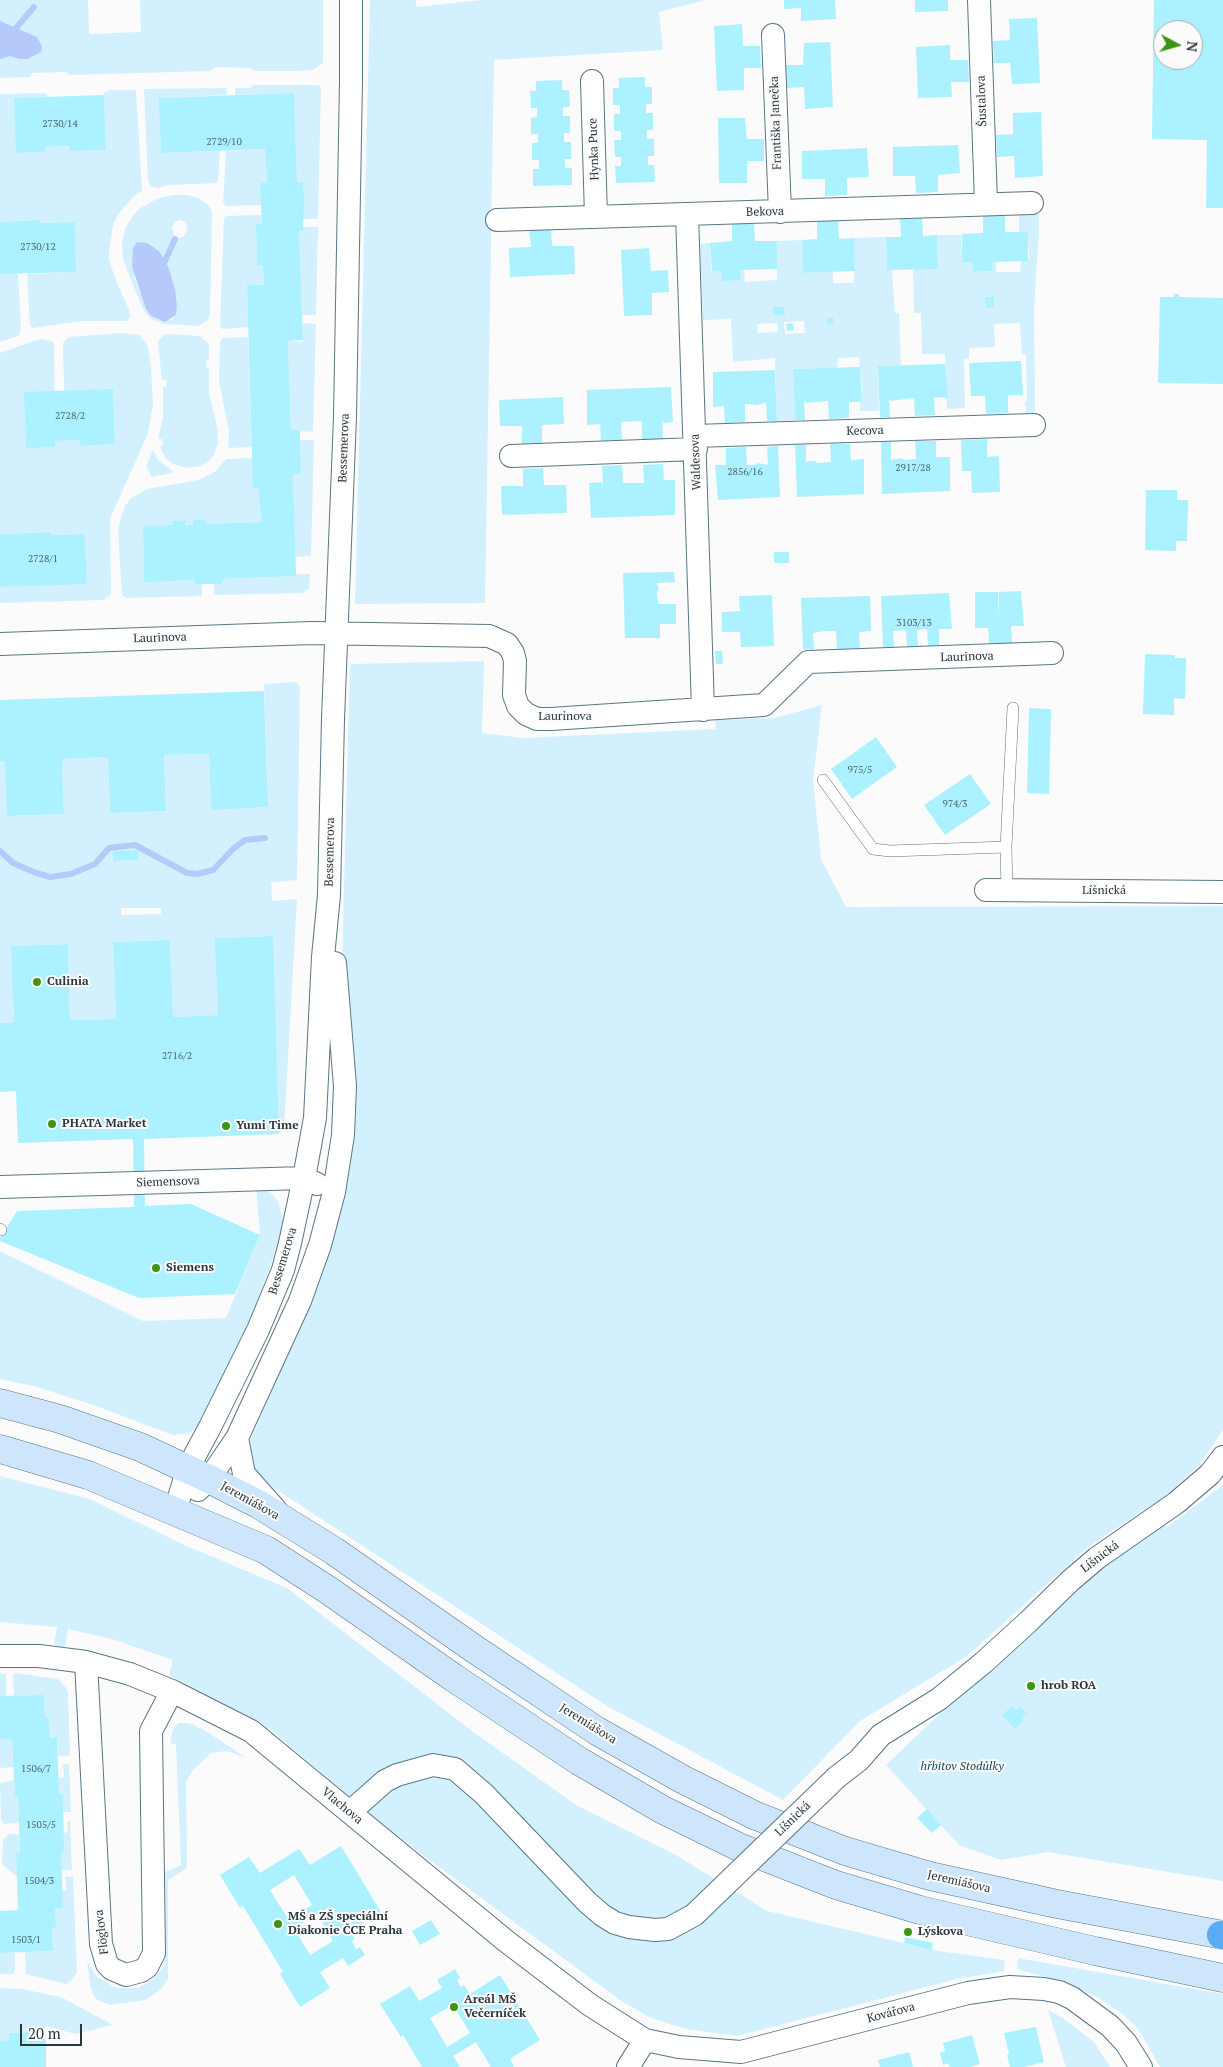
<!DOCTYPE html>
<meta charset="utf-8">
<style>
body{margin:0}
#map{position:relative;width:1223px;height:2067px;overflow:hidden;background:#fbfbfb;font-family:"PT Serif",serif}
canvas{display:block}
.north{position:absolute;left:1153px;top:20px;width:50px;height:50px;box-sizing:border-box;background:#fbfbfb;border:1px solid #a7adaf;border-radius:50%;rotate:96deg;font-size:14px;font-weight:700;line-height:20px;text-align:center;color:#2a373e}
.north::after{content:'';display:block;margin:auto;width:18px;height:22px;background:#3c9610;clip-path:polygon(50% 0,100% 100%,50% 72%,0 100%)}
.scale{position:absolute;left:20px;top:2024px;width:62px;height:22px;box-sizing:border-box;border:2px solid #2a373e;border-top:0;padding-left:6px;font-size:15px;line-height:18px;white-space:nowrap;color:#2a373e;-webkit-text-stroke:4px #fbfbfb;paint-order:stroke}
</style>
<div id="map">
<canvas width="1223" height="2067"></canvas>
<div class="north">N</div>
<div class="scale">20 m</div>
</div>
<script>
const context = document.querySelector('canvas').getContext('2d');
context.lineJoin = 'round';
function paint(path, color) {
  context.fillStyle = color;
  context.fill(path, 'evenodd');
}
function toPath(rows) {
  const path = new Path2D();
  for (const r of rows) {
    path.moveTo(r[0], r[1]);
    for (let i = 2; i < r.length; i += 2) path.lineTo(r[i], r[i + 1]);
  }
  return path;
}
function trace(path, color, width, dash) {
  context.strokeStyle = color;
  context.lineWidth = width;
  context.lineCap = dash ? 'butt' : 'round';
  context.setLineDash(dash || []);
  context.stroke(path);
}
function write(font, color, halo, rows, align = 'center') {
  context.font = font + ' "PT Serif",serif';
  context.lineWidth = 4;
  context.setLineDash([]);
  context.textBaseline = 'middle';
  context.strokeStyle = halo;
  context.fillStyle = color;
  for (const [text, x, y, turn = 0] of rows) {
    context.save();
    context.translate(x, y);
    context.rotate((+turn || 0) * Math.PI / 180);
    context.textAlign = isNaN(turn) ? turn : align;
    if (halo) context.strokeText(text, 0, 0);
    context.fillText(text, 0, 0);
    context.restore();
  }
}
const green = toPath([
 [0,0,88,0,89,34,141,32,140,0,323,0,323,63,312,70,297,71,254,71,250,68,217,67,210,71,69,75,66,72,32,73,29,77,0,78],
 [370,0,416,0,416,7,481,0,705,0,659,12,663,50,494,60,485,603,355,604],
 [253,85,318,85,321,87,318,219,303,219,303,182,297,182,294,93,235,95,235,88,250,88],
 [227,88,226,95,160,98,161,153,220,151,218,180,216,183,169,185,157,188,151,186,148,181,144,89],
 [109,90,136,90,142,191,135,195,119,213,113,224,109,252,109,260,117,283,129,310,130,317,127,321,82,321,33,328,30,326,27,274,76,272,75,222,40,223,40,220,0,222,0,94,44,93,47,95,47,97,14,98,17,153,45,152,45,147,70,146,71,151,106,150,104,93],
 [265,149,267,183,260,184,261,205,226,206,223,202,226,151],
 [175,195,187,195,198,198,207,204,212,211,210,314,208,320,198,326,164,324,151,319,143,309,123,260,122,242,125,229,132,217,139,209,153,201,163,197],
 [180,220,186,223,187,231,183,237,175,239,172,228,175,222],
 [159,251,168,266,177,307,176,315,171,320,145,307,134,276],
 [1039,214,1039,231,1034,309,1035,413,1026,413,1025,402,1027,401,1026,355,1022,354,1020,323,994,324,995,347,969,348,969,358,964,359,965,408,947,409,945,354,922,354,921,313,914,313,913,269,938,269,937,235,961,235,962,262,973,262,973,272,993,271,992,262,996,262,996,272,1020,272,1021,261,1029,259,1028,233,1019,232,1019,215],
 [261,215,262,224,256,224,257,264,263,265,264,285,247,286,248,327,223,329,220,326,224,218,226,216],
 [303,227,318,227,316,315,302,315,299,231,303,231],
 [886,237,887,270,892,270,895,313,899,313,901,365,878,366,879,411,860,411,860,401,862,401,862,388,859,357,838,358,837,368,793,369,795,420,777,421,775,358,733,362,731,319,703,320,700,244,710,243,711,270,721,271,722,280,740,280,740,270,744,270,745,282,777,280,777,241,802,240,804,273,833,272,833,283,854,283,854,238],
 [804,321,805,333,785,334,784,322],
 [777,323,778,332,758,333,757,324],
 [0,274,18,274,21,330,18,336,0,342],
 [303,323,316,324,313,432,291,430,288,341,303,342],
 [121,333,139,335,148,346,151,366,153,404,148,433,110,519,111,594,104,600,0,603,0,587,87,583,85,534,51,535,50,532,0,534,0,353,40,339,52,341,54,344,55,441,80,440,81,446,115,444,113,390,64,391,63,343,69,337],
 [168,334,200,336,209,344,209,360,206,360,206,368,209,368,209,394,218,431,217,441,219,441,214,455,208,462,200,466,186,468,171,463,165,457,160,447,163,445,162,439,158,439,163,417,163,387,166,387,167,380,162,380,158,342,164,335],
 [248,337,252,447,228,448,229,431,219,382,220,341,223,338],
 [300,440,314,440,311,556,295,557,293,475,301,474],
 [153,450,158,460,173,471,172,473,152,477,146,466],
 [252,458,254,489,258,488,262,522,206,524,205,520,193,520,193,525,185,525,185,520,173,521,173,525,143,527,144,581,195,580,195,584,202,584,202,596,127,598,122,595,118,529,124,508,130,499,147,489,199,480,215,472,226,459],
 [296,574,310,574,309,589,302,593,214,595,214,584,222,584,222,579,296,576],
 [484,661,482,733,523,738,715,729,716,720,775,718,822,705,813,779,821,859,846,907,1223,906,1223,1430,1199,1465,1168,1494,1088,1547,967,1656,860,1721,783,1800,607,1706,262,1480,255,1473,249,1444,316,1287,330,1244,342,963,350,664],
 [296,682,300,687,297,880,271,882,272,901,297,899,284,1128,279,1134,272,936,216,938,218,1015,173,1017,170,940,113,942,116,1019,70,1020,68,944,12,946,14,1022,0,1023,0,761,5,761,8,816,64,814,62,759,108,757,110,813,166,811,164,755,209,754,211,809,268,807,264,684],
 [137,850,138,860,113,861,113,851],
 [161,908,161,914,121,915,121,908],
 [256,1187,270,1192,278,1201,283,1221,281,1230,271,1264,250,1320,216,1396,197,1427,190,1433,173,1435,96,1406,37,1387,0,1379,0,1251,143,1321,226,1318,260,1235],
 [0,1476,90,1499,182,1544,287,1588,472,1731,576,1805,676,1855,767,1911,938,1951,1005,1960,1004,1971,957,1979,737,2036,686,2029,651,2018,620,2000,389,1830,272,1731,169,1675,173,1660,112,1639,68,1629,65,1647,54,1645,57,1627,0,1622],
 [1223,1485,1223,1881,1048,1852,1001,1860,959,1845,886,1765,1084,1576,1160,1523,1167,1527],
 [1012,1707,1015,1710,1021,1707,1025,1711,1026,1713,1022,1717,1024,1720,1003,1715],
 [0,1673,6,1675,6,1696,0,1696],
 [15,1673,58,1679,66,1688,68,1694,70,1756,58,1756,57,1737,50,1738,49,1718,45,1718,44,1695,14,1696,13,1676],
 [179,1723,189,1723,206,1731,245,1757,226,1751,211,1753,193,1770,186,1782,187,1868,168,1880,168,1979,160,1990,145,2000,110,2005,96,1999,91,1989,87,1961,97,1977,116,1988,138,1988,154,1979,164,1966,166,1951,165,1872,181,1865,176,1745,170,1743,174,1727],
 [0,1739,12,1739,13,1767,0,1768],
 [63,1764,69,1764,71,1812,63,1812,59,1794,58,1778,64,1777],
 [14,1780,15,1796,18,1796,19,1823,4,1824,1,1819,0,1783],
 [67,1821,70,1821,72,1870,61,1870,61,1852,64,1851,64,1833,68,1832],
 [9,1834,19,1834,20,1853,16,1853,17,1877,2,1864,3,1840],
 [65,1877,73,1877,77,1972,71,1981,66,1984,26,1974,25,1952,53,1951,52,1928,56,1928,55,1909,63,1908,62,1890,67,1890],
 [0,1953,15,1953,15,1970,13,1974,0,1974],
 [1018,1958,1223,1994,1223,2067,1160,2067,1142,2035,1135,2025,1120,2012,1097,1997,1067,1983,1017,1969],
 [0,1988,22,1989,61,1997,113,2025,75,2034,47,2026,45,2029,46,2040,30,2040,29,2033,9,2033,9,2041,0,2041],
 [1048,2010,1063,2018,1094,2042,1110,2067,1066,2067]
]);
const water = toPath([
 [0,21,37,37,42,46,41,52,28,59,19,59,10,56,0,59],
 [137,242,147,243,159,251,168,266,175,289,177,307,176,315,165,322,150,315,145,307,132,266,133,248]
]);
const stream = toPath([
 [16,28,34,7],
 [165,261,175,239],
 [0,851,13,863,36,873,50,877,71,874,95,864,109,848,135,845,187,873,197,874,213,870,234,848,245,840,265,838]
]);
const building = toPath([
 [784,0,835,0,836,19,801,21,801,8,784,9],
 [915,0,948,0,948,11,915,12],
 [1154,0,1223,0,1223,208,1206,208,1207,140,1152,139],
 [1163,30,1193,30,1193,60,1163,60],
 [1037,18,1040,83,1012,84,1010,63,994,63,993,41,1010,40,1009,19],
 [742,24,743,46,760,46,761,68,744,68,744,90,717,91,714,26],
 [830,42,833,107,805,109,804,87,787,88,786,65,803,65,804,43],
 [950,45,950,60,968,60,969,82,951,82,952,97,918,98,916,47],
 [645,77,645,87,652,87,652,104,646,104,646,113,653,113,653,130,647,130,647,139,654,139,654,156,648,156,648,165,654,165,655,182,616,183,615,166,621,166,621,157,615,157,614,140,621,140,621,131,614,131,614,114,620,114,620,105,613,105,613,88,619,88,619,78],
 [562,80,562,90,569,90,570,107,563,107,563,116,570,116,570,133,564,133,564,142,571,142,571,159,565,159,565,168,572,168,572,185,533,186,533,169,539,169,539,160,532,160,532,143,538,143,538,134,531,134,531,118,537,117,537,108,531,108,530,91,536,91,536,81],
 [294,93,297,182,303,182,304,201,303,231,299,231,303,340,288,341,291,430,299,430,300,432,301,474,293,475,296,576,222,579,222,584,195,584,195,580,144,582,143,526,173,525,173,521,185,520,185,525,193,525,193,520,205,520,206,524,262,522,258,488,253,489,247,285,264,285,263,265,257,265,256,224,262,224,260,183,267,183,265,149,161,153,159,98],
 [104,95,106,150,70,151,70,146,45,147,45,152,16,153,14,98],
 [1041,112,1043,176,1015,178,1014,156,997,157,996,135,1013,134,1013,113],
 [718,118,745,118,747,139,764,139,764,161,747,161,747,183,719,183],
 [958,145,960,173,938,175,938,192,916,193,915,176,893,176,893,147],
 [867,148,869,177,847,178,847,195,825,196,825,179,802,179,802,151],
 [1005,215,1005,232,1028,232,1028,261,992,262,993,271,973,272,973,262,962,262,962,234,983,233,983,216],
 [922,218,923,236,937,235,938,269,887,270,886,237,901,237,900,219],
 [40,220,40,223,75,222,76,272,0,274,0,222],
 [817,221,838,221,839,239,854,238,855,271,803,273,802,240,817,239],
 [732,224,754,224,755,241,777,241,777,269,740,270,741,280,722,281,721,271,712,271,710,243,732,241],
 [551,229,552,246,574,246,575,274,510,277,509,248,531,247,529,230],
 [649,248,651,271,668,270,669,292,652,293,652,315,624,316,621,250],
 [1174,294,1179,294,1179,297,1223,298,1223,384,1158,383,1160,297,1174,297],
 [985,297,994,297,994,307,986,308],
 [773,307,784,307,785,315,773,315],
 [833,317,833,324,827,325,827,318],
 [793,323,794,330,787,331,786,324],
 [1021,361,1023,395,1008,395,1008,413,986,414,985,396,971,396,969,363],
 [945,364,948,398,934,397,935,415,915,416,914,398,891,401,889,399,890,417,880,417,878,366],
 [860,367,862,402,850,402,849,400,849,418,829,419,828,401,806,403,806,402,804,402,805,420,795,420,793,369],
 [775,370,777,421,767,421,766,403,756,405,745,404,745,422,725,423,724,406,713,407,713,372],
 [671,387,673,422,663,423,662,416,663,439,642,439,642,421,621,422,622,440,601,441,600,423,600,424,587,425,587,390],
 [113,389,115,444,80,446,80,440,55,441,55,447,26,448,24,392],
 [563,397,564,424,542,425,542,443,522,444,522,426,500,426,499,400],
 [987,439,987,457,999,456,1000,492,972,493,971,471,962,471,961,440],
 [915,441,936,441,936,459,937,457,950,457,950,491,882,494,881,442,891,442,891,460,902,458,904,460,916,459],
 [830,444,850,444,851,462,852,460,864,459,864,494,797,497,795,445,806,445,806,463,808,461,816,461,816,463,831,462],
 [778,446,780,497,718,500,715,465,726,465,726,448,746,447,747,465,756,465,758,463,768,465,767,447],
 [663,464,664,480,675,480,675,515,591,518,589,483,602,482,603,489,602,466,622,465,623,483,644,483,643,465],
 [543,468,544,485,566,485,567,513,502,515,501,486,523,486,523,469],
 [1146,490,1177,490,1177,500,1188,500,1187,541,1176,541,1176,551,1145,550],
 [51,532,51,535,85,534,87,584,0,587,0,534],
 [774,552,789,552,789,563,774,563],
 [674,572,675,582,657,583,659,590,657,592,658,604,676,604,676,624,658,624,660,625,660,638,625,638,623,573],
 [1021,591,1024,626,1011,626,1012,643,989,644,988,628,975,628,975,592,998,592,999,620,999,592],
 [949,593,952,629,939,629,939,645,928,646,927,629,917,630,918,646,907,647,906,630,893,631,894,647,883,647,881,596],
 [772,595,774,646,741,647,740,632,722,632,722,612,740,611,739,596],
 [870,596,871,631,859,632,860,648,837,649,836,631,825,631,813,633,814,649,803,650,801,598],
 [715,651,722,651,723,664,716,664],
 [1145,654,1175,655,1175,658,1186,658,1185,699,1174,698,1174,715,1143,714],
 [264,691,268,807,211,810,209,754,164,755,166,811,110,813,108,757,62,759,64,814,7,816,5,761,0,761,0,700],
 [1029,708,1051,709,1049,794,1027,793],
 [876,737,897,767,852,799,831,769],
 [970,774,991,804,945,835,924,805],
 [138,850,138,860,113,861,113,851],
 [273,936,279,1134,144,1139,145,1206,191,1204,260,1235,235,1294,139,1298,0,1241,0,1238,17,1211,134,1207,133,1139,18,1143,16,1091,0,1092,0,1023,14,1022,11,946,68,944,70,1020,116,1019,113,942,170,940,173,1017,218,1015,215,938],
 [44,1695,45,1718,49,1718,50,1738,57,1737,59,1794,63,1794,64,1851,61,1852,63,1908,55,1909,56,1928,52,1928,53,1951,0,1953,0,1911,18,1910,16,1853,20,1853,18,1796,15,1796,12,1739,0,1739,0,1696],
 [1012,1706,1015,1710,1021,1707,1025,1711,1026,1714,1022,1717,1024,1720,1015,1729,1002,1715],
 [927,1809,941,1825,932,1833,917,1818],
 [341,1846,381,1912,350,1931,355,1939,352,1941,356,1949,360,1947,365,1955,348,1966,343,1958,320,1972,330,1988,300,2007,280,1974,283,1972,243,1906,240,1908,220,1875,249,1857,260,1873,299,1849,310,1865],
 [294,1875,312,1905,288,1919,270,1890],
 [317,1914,333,1941,310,1955,294,1928],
 [431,1920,440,1934,420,1945,412,1931],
 [905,1937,933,1943,932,1950,904,1943],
 [455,1969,460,1978,457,1980,461,1987,464,1985,470,1994,500,1975,540,2040,510,2059,514,2067,491,2067,476,2042,453,2056,460,2067,422,2067,403,2035,401,2037,380,2004,410,1986,419,2001,442,1988,437,1980],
 [453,2005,470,2033,447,2047,430,2018],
 [1036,2027,1044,2062,1024,2067,1010,2067,1007,2055,1009,2054,1004,2033],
 [9,2033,29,2033,30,2041,46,2040,46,2067,0,2067,0,2041,9,2041],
 [972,2035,980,2064,971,2067,950,2067,948,2063,943,2065,940,2053,945,2051,943,2043],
 [909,2052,913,2067,880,2067,878,2060]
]);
const lane = toPath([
 [823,780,873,849,890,851,1006,847],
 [1007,890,1006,847,1013,708],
 [0,1229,1,1230]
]);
const street = toPath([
 [979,0,986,203],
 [773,35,780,212],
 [592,81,596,217],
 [687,214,703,710],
 [497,220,1032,203],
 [695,436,1034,425],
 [511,456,696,449],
 [0,644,312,633,489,636,507,644,513,653,515,661,514,695,518,706,526,714,537,719,551,719,764,705,808,662,1052,653],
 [986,890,1223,892],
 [0,1187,304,1178,317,1184],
 [237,1438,244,1474,276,1510],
 [198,1490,209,1479,237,1438,300,1301,320,1245,334,1192,343,1135,345,1086,335,963],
 [175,1511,188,1468,210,1427,258,1330,283,1270,290,1243,304,1178,315,1118,323,957,329,895,333,719,345,417,351,80,351,0],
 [0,1656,39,1656,86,1662,130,1674,172,1691,251,1731,506,1941,590,2005,645,2040,679,2047,741,2052,968,1993,1010,1987,1044,1989,1059,1992,1072,1998,1110,2026,1126,2043,1141,2067],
 [86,1662,101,1944,107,1964,112,1969,126,1975,141,1971,147,1967,154,1953,151,1731,172,1691],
 [837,1777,859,1760,881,1735,939,1699,983,1663,1028,1622,1070,1581,1097,1558,1176,1503,1210,1474,1223,1457],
 [350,1812,385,1781,397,1775,433,1765,455,1769,484,1794,587,1902,602,1915,615,1923,629,1927,655,1930,668,1929,694,1915],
 [628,2067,645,2040]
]);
const secondary = toPath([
 [0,1403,60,1419,140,1447,209,1479,258,1504,334,1551,473,1648,597,1731,682,1779,754,1815,845,1851,930,1876,1057,1904,1223,1935],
 [0,1449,88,1475,266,1550,328,1590,454,1678,579,1761,663,1810,739,1847,836,1885,920,1910,1095,1951,1223,1978]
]);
const highway = toPath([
 [1221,1935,1223,1935]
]);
const streetBridge = toPath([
 [694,1915,837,1777]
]);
const markers = [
 [37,982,5,"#3c9610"],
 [52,1124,5,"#3c9610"],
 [226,1126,5,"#3c9610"],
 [156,1268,5,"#3c9610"],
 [1031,1686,5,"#3c9610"],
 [278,1924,5,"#3c9610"],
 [908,1932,5,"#3c9610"],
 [454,2007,5,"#3c9610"]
];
const numberNames = [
 ["2730/14",60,124],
 ["2729/10",224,142],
 ["2730/12",38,247],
 ["2728/2",70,416],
 ["2917/28",913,468],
 ["2856/16",745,472],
 ["2728/1",43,559],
 ["3103/13",914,623],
 ["975/5",860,770],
 ["974/3",955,804],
 ["2716/2",177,1056],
 ["1506/7",36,1769],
 ["1505/5",41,1825],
 ["1504/3",39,1881],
 ["1503/1",26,1940]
];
const streetNames = [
 ["Šustalova",982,101,-92],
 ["Františka Janečka",776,123,-92],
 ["Hynka Puce",594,149,-92],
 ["Bekova",765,212,-2],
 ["Kecova",865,431,-2],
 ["Bessemerova",344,448,-88],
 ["Waldesova",696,462,-92],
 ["Laurinova",160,638,-2],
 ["Laurinova",967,657,-2],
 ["Laurinova",565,717],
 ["Bessemerova",330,852,-89],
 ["Líšnická",1104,891],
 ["Siemensova",168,1182,-2],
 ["Bessemerova",283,1261,-73],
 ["Jeremiášova",250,1501,29],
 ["Líšnická",1100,1557,-37],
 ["Jeremiášova",588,1724,32],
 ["Vlachova",342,1806,40],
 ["Líšnická",793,1819,-44],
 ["Jeremiášova",959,1882,13],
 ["Flöglova",102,1932,-97],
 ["Kovářova",891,2013,-15]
];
const poiNames = [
 ["Culinia",47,982],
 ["PHATA Market",62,1124],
 ["Yumi Time",236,1126],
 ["Siemens",166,1268],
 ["hrob ROA",1041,1686],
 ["MŠ a ZŠ speciální",288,1917],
 ["Diakonie ČCE Praha",288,1931],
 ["Lýskova",918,1932],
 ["Areál MŠ",464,2000],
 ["Večerníček",464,2014]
];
const parkNames = [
 ["hřbitov Stodůlky",962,1767]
];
paint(green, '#d3f0fe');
paint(water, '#b5cafa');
trace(stream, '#b5cafa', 6);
paint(building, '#abf1ff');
trace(lane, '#597685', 12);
trace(street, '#597685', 24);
trace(secondary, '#597685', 29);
trace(highway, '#d4d7d8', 29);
trace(lane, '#fff', 11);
trace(street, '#fff', 22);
trace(secondary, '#cee6fb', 28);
trace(highway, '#5babf3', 28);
trace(streetBridge, '#597685', 24, []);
trace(streetBridge, '#fff', 22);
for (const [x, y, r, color] of markers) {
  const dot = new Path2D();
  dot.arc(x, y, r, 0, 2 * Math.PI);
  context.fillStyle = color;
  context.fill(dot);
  trace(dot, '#fbfbfb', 2);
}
write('10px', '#4a666e', null, numberNames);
write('12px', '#2a373e', '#fbfbfb', streetNames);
write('bold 12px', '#2a373e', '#fbfbfb', poiNames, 'left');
write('italic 12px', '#18465a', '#fbfbfb', parkNames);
</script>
